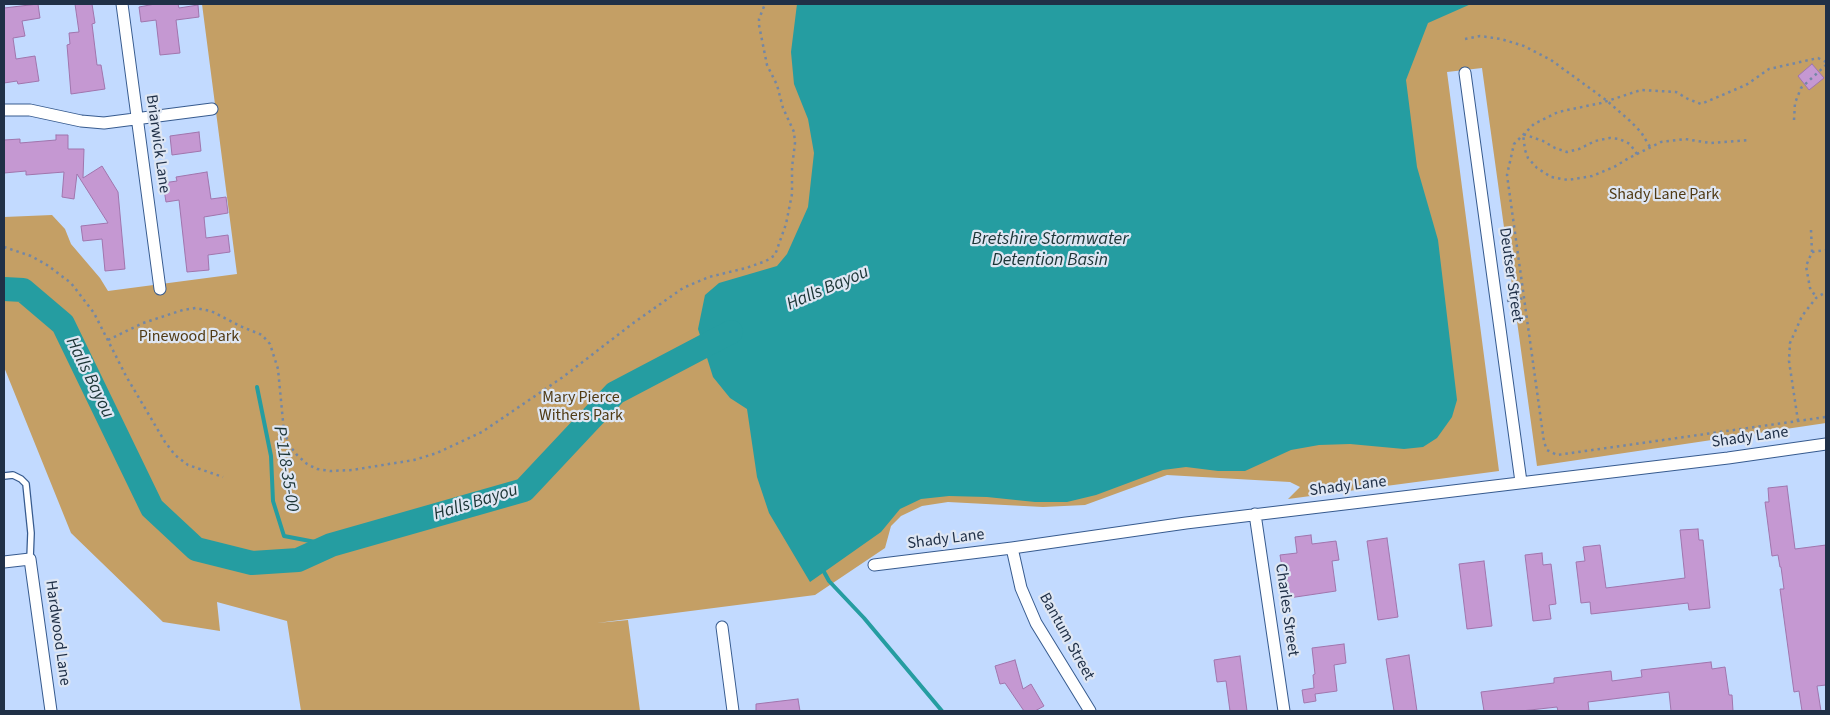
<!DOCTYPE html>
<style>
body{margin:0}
#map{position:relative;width:1830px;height:715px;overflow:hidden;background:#c2daff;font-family:"Source Sans 3",sans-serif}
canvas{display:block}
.frame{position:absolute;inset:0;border:5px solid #203047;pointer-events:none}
</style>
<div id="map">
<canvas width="1830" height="715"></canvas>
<div class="frame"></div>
</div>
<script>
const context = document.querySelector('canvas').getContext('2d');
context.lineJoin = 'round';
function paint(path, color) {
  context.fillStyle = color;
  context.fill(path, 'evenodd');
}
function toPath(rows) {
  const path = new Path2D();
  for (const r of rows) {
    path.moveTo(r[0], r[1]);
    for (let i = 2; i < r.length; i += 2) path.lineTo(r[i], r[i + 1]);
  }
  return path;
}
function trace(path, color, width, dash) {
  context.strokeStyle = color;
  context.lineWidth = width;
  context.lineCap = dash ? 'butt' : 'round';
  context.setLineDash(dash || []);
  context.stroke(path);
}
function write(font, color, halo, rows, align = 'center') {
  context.font = font + ' "Source Sans 3",sans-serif';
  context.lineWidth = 4.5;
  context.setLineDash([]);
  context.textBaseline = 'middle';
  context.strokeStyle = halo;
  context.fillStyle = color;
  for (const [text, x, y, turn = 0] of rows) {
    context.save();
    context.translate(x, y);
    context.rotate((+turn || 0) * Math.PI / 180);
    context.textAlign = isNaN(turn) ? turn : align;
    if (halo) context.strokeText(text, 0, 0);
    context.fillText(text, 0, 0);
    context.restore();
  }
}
const green = toPath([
 [202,4,1826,4,1826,423,1537,466,1482,68,1447,72,1499,471,1288,499,1300,487,1290,482,1167,475,1085,505,1043,507,948,502,922,506,901,516,891,526,885,548,815,595,597,623,628,620,640,711,301,711,287,621,217,602,220,631,163,622,71,533,4,367,4,217,52,215,65,229,71,244,100,278,108,291,237,274]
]);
const water = toPath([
 [797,4,1471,4,1428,23,1406,80,1417,167,1438,240,1457,400,1452,417,1437,438,1423,447,1404,449,1350,444,1319,445,1291,450,1245,471,1218,471,1186,467,1163,470,1096,495,1067,502,1035,502,987,497,949,496,921,499,900,509,881,532,810,582,769,513,757,477,747,409,730,398,713,377,698,329,705,295,719,283,777,266,787,254,808,207,814,153,808,119,794,84,791,52]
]);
const stream = toPath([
 [257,387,271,456,273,501,284,536,331,545],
 [823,570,829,581,864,618,942,711]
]);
const river = toPath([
 [4,289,23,290,63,324,152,508,196,549,252,563,298,560,331,545,524,490,615,393,731,332]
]);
const building = toPath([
 [38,4,40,18,22,21,25,36,13,38,16,59,35,56,39,81,18,84,17,81,4,83,4,8,38,4],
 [75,4,92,4,95,23,92,24,97,65,101,65,105,89,71,94,67,45,70,44,69,33,79,32,75,4],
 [155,4,178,4,179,8,198,5,199,17,176,20,180,53,160,55,156,20,141,22,139,7,155,4],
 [1812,64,1824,78,1809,90,1798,76,1812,64],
 [199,132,201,151,172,155,170,136,199,132],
 [56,135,68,135,68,149,84,149,83,178,102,166,118,192,125,269,105,271,102,239,83,241,81,226,108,223,77,174,74,199,62,197,64,172,26,175,26,171,4,173,4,140,20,139,20,143,56,140,56,135],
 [207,172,211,199,226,197,228,213,204,217,206,238,228,235,230,252,208,255,209,270,187,272,179,200,166,202,163,183,177,181,176,177,207,172],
 [1787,486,1795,549,1826,545,1826,685,1817,686,1821,711,1802,711,1799,691,1794,692,1780,589,1784,589,1781,567,1780,567,1778,555,1772,556,1765,502,1769,502,1768,488,1787,486],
 [1698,529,1699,540,1703,540,1710,608,1689,610,1688,603,1591,614,1590,602,1581,603,1576,562,1585,561,1583,547,1600,545,1606,588,1685,578,1680,530,1698,529],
 [1311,535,1312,544,1336,541,1339,560,1332,561,1336,591,1289,598,1285,567,1282,567,1280,555,1297,553,1295,537,1311,535],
 [1387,538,1398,617,1378,620,1367,541,1387,538],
 [1542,553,1543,565,1551,564,1556,604,1549,605,1551,619,1533,621,1525,555,1542,553],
 [1484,561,1492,626,1467,629,1459,564,1484,561],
 [1344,644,1346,663,1334,665,1337,691,1315,694,1316,701,1304,703,1302,690,1314,688,1313,675,1315,674,1312,648,1344,644],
 [1409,655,1417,711,1394,711,1386,659,1409,655],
 [1240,656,1247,711,1230,711,1226,681,1217,682,1214,660,1240,656],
 [1015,660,1023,689,1031,684,1044,706,1035,711,1024,711,1005,683,1000,684,995,666,1015,660],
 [1711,662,1712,669,1725,667,1729,695,1732,695,1733,711,1671,711,1669,692,1588,702,1589,711,1558,711,1557,707,1521,711,1484,711,1481,692,1554,683,1554,678,1611,671,1612,681,1642,677,1641,670,1711,662],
 [798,699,800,711,756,711,756,704,798,699]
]);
const path = toPath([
 [1465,39,1480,36,1501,39,1524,46,1551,60,1606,100,1629,120,1641,132,1650,147],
 [1826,62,1818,58,1769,69,1746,85,1701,104,1688,99,1676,92,1641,90,1601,103,1558,112,1534,124,1514,144,1507,175,1544,442,1547,450,1557,455,1826,417],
 [1794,120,1795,103,1801,88,1826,65],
 [1637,154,1630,144,1619,139,1610,138,1595,141,1579,149,1567,152,1555,148,1543,141,1523,134,1525,150,1528,158,1537,168,1551,177,1568,180,1592,176,1614,167,1629,158,1661,142,1685,139,1710,143,1750,140],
 [1811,230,1812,252,1806,266,1810,288,1816,297],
 [4,247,31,256,47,265,71,283,94,313,126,376,165,442,175,455,188,465,223,477],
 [1812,252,1826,250],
 [1507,301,1525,298],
 [108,340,143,323,183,310,196,308,211,311,240,326,262,335,270,344,278,369,284,432,290,446,297,455,307,464,317,469,330,471,352,470,414,460,437,453,482,432,563,377,632,324,683,288,709,277,746,268,766,261,775,255,786,224,792,194,792,167,795,143,794,132,783,108,777,85,767,65,759,25,759,19,765,4],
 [1798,421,1789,361,1790,343,1802,316,1816,298,1826,292]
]);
const service = toPath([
 [4,476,13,475,21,479,26,484,31,533,30,559]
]);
const minor = toPath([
 [122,4,160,289],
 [1465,73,1521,482],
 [4,110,30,110,81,121,104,123,212,109],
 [1255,514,1284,711],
 [1012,548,1021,588,1036,623,1090,711],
 [4,562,30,559,51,711],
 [874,565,1012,548,1186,523,1728,458,1826,444],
 [722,627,733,711]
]);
const streetNames = [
 ["Briarwick Lane",157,144,82],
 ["Deutser Street",1510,275,82],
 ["Shady Lane",1750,438,-8],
 ["Shady Lane",1348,487,-7],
 ["Shady Lane",946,540,-7],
 ["Charles Street",1286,610,82],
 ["Hardwood Lane",57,633,82],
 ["Bantum Street",1066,637,61]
];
const parkNames = [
 ["Shady Lane Park",1664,195],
 ["Pinewood Park",189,337],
 ["Mary Pierce",581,398],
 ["Withers Park",581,416]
];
const waterNames = [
 ["Bretshire Stormwater",1050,240],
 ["Detention Basin",1050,261],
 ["Halls Bayou",828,289,-23],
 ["Halls Bayou",89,378,64],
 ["P-118-35-00",285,469,81],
 ["Halls Bayou",476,503,-17]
];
paint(green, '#c49f65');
paint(water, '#259da1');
trace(stream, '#259da1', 4);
trace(river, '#259da1', 24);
paint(building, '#c598d2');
trace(building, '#a075ad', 1);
trace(service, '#375b8f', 8);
trace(minor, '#375b8f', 13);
trace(path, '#7387a5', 2.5, [2.5, 4]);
trace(service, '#fff', 5.5);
trace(minor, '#fff', 11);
write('16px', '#203047', '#dee6f3', streetNames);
write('16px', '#503a14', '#dee6f3', parkNames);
write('italic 18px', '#1b3435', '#dee6f3', waterNames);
</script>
